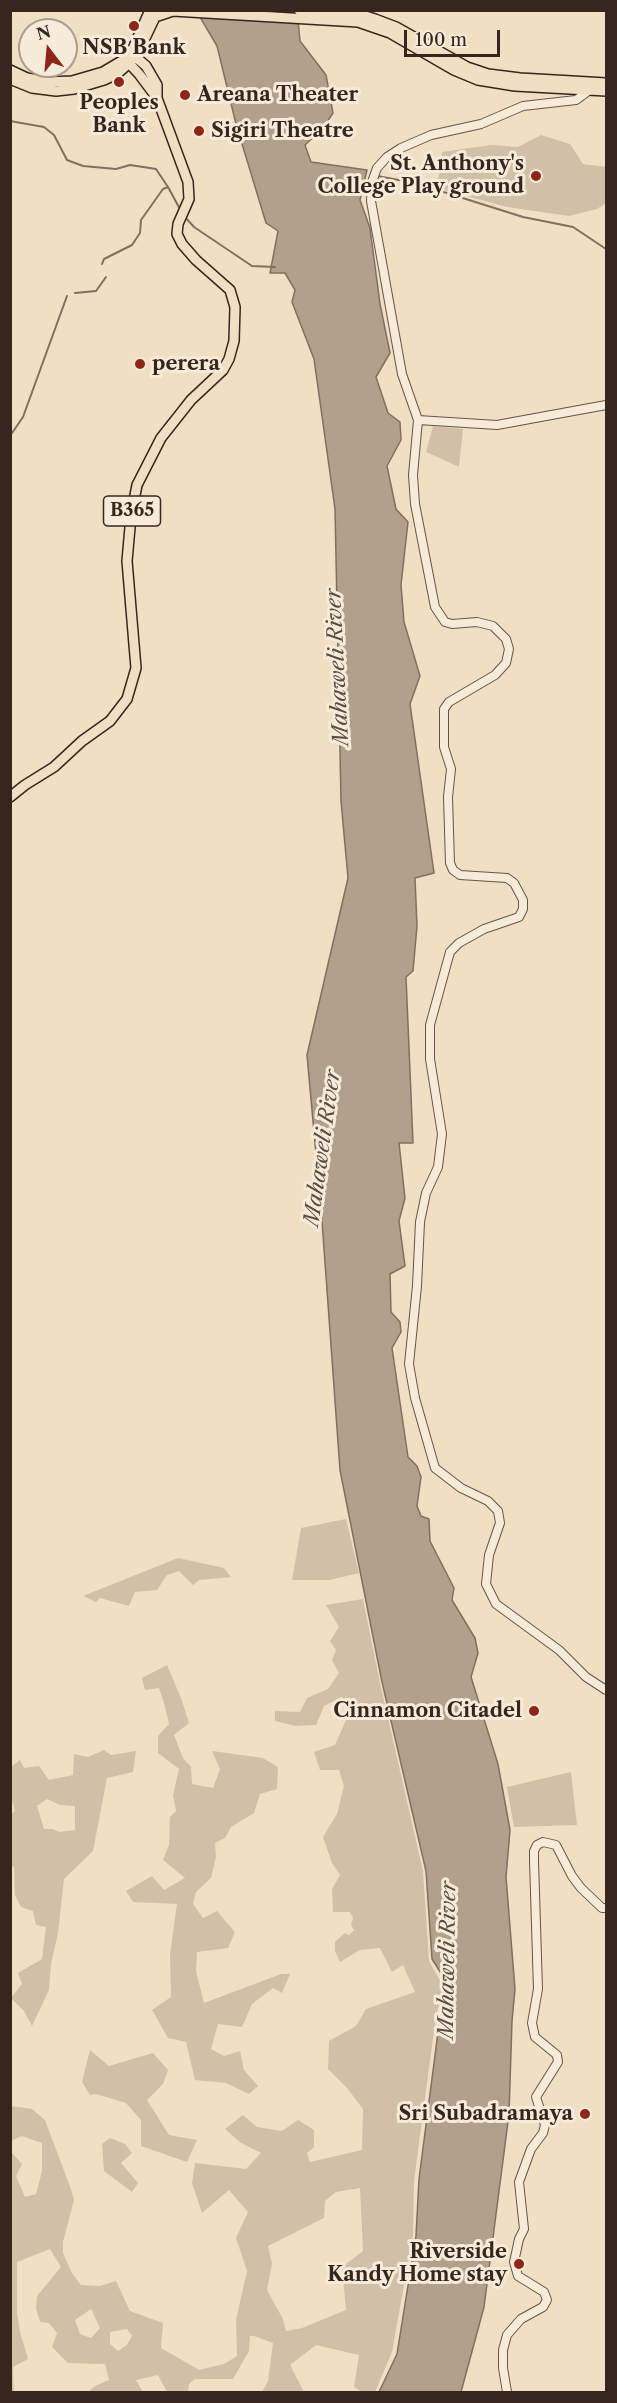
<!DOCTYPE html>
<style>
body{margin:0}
#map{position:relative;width:617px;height:2403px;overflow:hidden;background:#f1dfc3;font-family:"Libre Caslon Text",serif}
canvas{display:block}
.frame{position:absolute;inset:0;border:12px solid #372620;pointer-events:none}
.north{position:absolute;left:18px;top:18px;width:60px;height:60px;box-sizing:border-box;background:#f6ead8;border:2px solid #aa9c8e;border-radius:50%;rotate:344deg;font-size:16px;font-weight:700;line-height:24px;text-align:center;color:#372620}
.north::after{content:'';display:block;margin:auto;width:21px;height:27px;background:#8f2418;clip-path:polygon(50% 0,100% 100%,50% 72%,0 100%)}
.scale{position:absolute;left:404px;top:30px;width:96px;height:27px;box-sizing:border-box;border:3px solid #372620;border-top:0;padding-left:8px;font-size:18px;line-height:21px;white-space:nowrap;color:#372620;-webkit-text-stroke:4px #f6ead8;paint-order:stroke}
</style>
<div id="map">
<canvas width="617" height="2403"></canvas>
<div class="frame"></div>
<div class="north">N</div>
<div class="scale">100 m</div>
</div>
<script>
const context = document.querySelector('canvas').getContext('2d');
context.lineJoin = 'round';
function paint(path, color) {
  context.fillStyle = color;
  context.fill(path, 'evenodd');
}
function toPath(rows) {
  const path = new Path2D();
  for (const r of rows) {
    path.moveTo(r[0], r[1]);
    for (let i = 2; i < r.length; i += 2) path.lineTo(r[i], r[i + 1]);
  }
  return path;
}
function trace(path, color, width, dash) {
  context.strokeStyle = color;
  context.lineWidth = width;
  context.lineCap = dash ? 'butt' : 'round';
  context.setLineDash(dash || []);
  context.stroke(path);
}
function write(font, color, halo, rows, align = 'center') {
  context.font = font + ' "Libre Caslon Text",serif';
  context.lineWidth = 6;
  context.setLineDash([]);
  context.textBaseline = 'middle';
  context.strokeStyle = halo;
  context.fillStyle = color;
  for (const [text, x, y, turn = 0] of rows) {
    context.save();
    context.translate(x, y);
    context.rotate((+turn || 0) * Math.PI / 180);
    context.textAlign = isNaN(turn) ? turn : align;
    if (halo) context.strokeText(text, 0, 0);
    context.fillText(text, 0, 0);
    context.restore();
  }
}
const green = toPath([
 [541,135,570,144,583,164,606,167,606,203,597,209,569,216,507,207,437,188,442,152,491,145,518,147],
 [433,426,463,429,459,467,426,452],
 [346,1519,359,1573,330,1580,292,1580,301,1528],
 [178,1558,224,1568,231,1577,199,1580,193,1585,179,1571,167,1575,157,1590,135,1592,129,1606,100,1598,96,1602,83,1596],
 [363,1599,380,1683,423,1871,429,1961,442,1984,447,1997,438,2008,433,2038,414,2181,413,2235,392,2352,375,2392,362,2392,354,2387,359,2355,316,2345,290,2365,304,2392,262,2392,268,2381,273,2343,254,2336,250,2336,249,2351,233,2379,195,2379,189,2384,188,2392,167,2392,158,2375,136,2380,143,2392,88,2392,95,2386,109,2380,105,2364,68,2363,52,2347,57,2333,49,2323,40,2322,36,2308,37,2296,61,2267,50,2249,17,2262,17,2313,20,2332,28,2359,13,2367,14,2392,40,2392,12,2392,11,2152,22,2164,16,2176,25,2197,36,2194,42,2171,42,2143,22,2136,11,2141,11,2106,32,2109,45,2120,72,2192,74,2200,63,2242,63,2253,72,2273,81,2285,100,2286,116,2281,130,2311,163,2323,161,2348,199,2370,224,2364,237,2356,236,2320,247,2271,236,2238,248,2212,229,2190,202,2213,192,2183,195,2163,246,2169,261,2153,241,2143,225,2129,243,2115,257,2127,282,2131,298,2120,314,2130,314,2147,307,2153,310,2162,362,2150,363,2109,347,2088,328,2069,329,2041,356,2026,366,2009,415,1992,403,1965,392,1972,380,1948,360,1950,340,1962,335,1951,335,1942,345,1933,349,1935,354,1930,351,1925,353,1918,350,1912,333,1912,332,1889,340,1875,332,1863,323,1837,337,1814,344,1786,339,1770,320,1770,314,1752,335,1745,350,1711,342,1697,324,1706,316,1725,296,1726,275,1721,275,1711,300,1712,307,1698,328,1689,339,1673,332,1660,336,1650,330,1641,339,1627,326,1605],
 [360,2188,363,2251,342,2267,346,2310,302,2328,286,2331,283,2319,267,2290,272,2264,268,2246,324,2218,325,2201,336,2192],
 [91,2309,100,2328,91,2338,80,2334,75,2320],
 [127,2329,132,2336,127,2345,118,2351,110,2344,110,2332],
 [167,1665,181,1698,189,1723,174,1735,183,1758,191,1767,192,1784,213,1788,220,1769,212,1751,263,1758,278,1767,277,1789,260,1794,254,1813,231,1827,225,1838,215,1843,216,1857,211,1878,196,1892,193,1904,203,1918,217,1911,235,1932,228,1948,197,1952,196,1971,204,2003,281,1974,290,1974,282,1993,273,1988,252,2004,242,2027,218,2024,211,2049,224,2056,240,2051,244,2070,258,2086,249,2094,226,2083,195,2080,186,2042,168,2038,152,2010,171,1997,170,1954,177,1904,133,1902,126,1891,152,1876,164,1890,185,1878,163,1860,169,1845,170,1817,176,1811,173,1795,179,1769,158,1753,158,1736,169,1724,164,1703,159,1688,145,1690,142,1678],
 [104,1750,111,1755,136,1751,133,1772,107,1778,93,1851,64,1879,58,1933,51,1964,49,1990,32,2026,24,2011,11,1998,22,1984,18,1973,42,1959,46,1927,36,1925,33,1911,21,1907,15,1895,14,1867,10,1865,11,1814,15,1811,11,1796,11,1767,20,1760,24,1768,39,1766,49,1780,73,1775,74,1754,88,1757],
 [47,1799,60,1805,75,1806,75,1830,59,1832,53,1829,44,1829,37,1806],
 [571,1772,577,1825,514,1827,507,1787],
 [90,2050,109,2066,153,2053,168,2070,163,2084,147,2100,169,2135,197,2140,187,2162,141,2146,141,2120,126,2103,96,2094,90,2095,82,2082],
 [110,2138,125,2144,132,2153,121,2163,138,2183,132,2192,104,2171,102,2144]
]);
const water = toPath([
 [199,11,297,11,300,41,326,75,333,113,323,128,305,145,311,162,367,170,360,200,370,228,380,304,390,353,376,377,388,413,400,422,401,440,387,466,396,509,408,522,401,585,404,622,420,676,410,704,434,873,415,878,417,926,413,971,406,977,413,1143,399,1143,405,1198,399,1221,405,1266,390,1274,391,1312,400,1322,401,1332,392,1348,408,1457,417,1466,421,1477,417,1506,421,1516,429,1519,430,1541,454,1588,452,1600,475,1638,478,1653,471,1677,498,1764,510,1830,506,1877,515,1989,512,2021,509,2114,484,2307,461,2392,379,2392,397,2354,416,2236,419,2179,441,2009,450,1998,446,1981,432,1959,426,1871,382,1682,340,1470,322,1221,307,1055,348,878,341,801,335,509,314,359,292,302,295,290,285,273,270,273,278,231,266,223,236,124,217,46,200,17,199,11]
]);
const stream = toPath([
 [10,121,44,127,54,135,67,160,83,166,116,169,130,165,156,169,168,187],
 [377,176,415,183,523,217,573,227,606,249],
 [184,216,194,227,252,266,275,267],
 [102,264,104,259,132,245,140,233,141,220,163,189,168,187,181,211],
 [75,293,96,291,106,277],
 [10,436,23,417,67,296]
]);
const tertiary = toPath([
 [591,89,576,100,523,106,481,124,431,135,401,148,387,157,377,168,372,182,371,201,402,374,418,420,413,475,415,504,435,607,445,622,452,624,477,622,493,626,506,639,509,649,506,663,495,675,449,702,444,709,444,747,451,769,448,797,450,863,453,870,460,875,507,878,514,883,523,900,523,909,519,917,484,929,459,943,450,952,430,1025,430,1059,442,1134,438,1167,426,1193,420,1222,417,1286,409,1364,415,1398,435,1468,461,1488,488,1501,498,1511,500,1523,489,1555,486,1584,496,1604,559,1650,586,1677,606,1690],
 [418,420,497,425,606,405],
 [507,2392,503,2368,503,2350,507,2335,521,2319,543,2307,547,2300,544,2292,518,2276,514,2262,519,2239,524,2229,519,2182,531,2149,543,2133,545,2125,536,2097,558,2062,557,2055,535,2037,532,2023,538,1989,534,1861,534,1851,537,1845,543,1842,556,1845,572,1876,581,1888,602,1908,606,1908]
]);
const primary = toPath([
 [125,59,139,74,157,98],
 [10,797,25,785,54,767,82,741,110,721,127,699,136,668,127,561,131,516,137,485,161,438,191,400,223,370,229,359,234,341,235,307,230,290,196,260,182,244,177,234,178,224,189,199,188,182,157,98,157,85,146,66,131,53]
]);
const trunk = toPath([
 [299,10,359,14,375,19,396,27,467,67,488,74,520,78,606,83],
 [155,17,173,11,358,22,390,33,454,70,478,80,515,86,606,91],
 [10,70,27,78,47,82,72,81,103,72,125,59,131,53,150,10],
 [10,79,32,88,56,91,74,89,104,80,117,74,136,57,157,13]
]);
const markers = [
 [134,26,6,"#8f2418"],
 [119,82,6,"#8f2418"],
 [185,95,6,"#8f2418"],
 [199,131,6,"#8f2418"],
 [536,176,6,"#8f2418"],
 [140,364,6,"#8f2418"],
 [534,1711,6,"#8f2418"],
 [585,2114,6,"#8f2418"],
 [519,2264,6,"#8f2418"]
];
const shields = [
 [132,511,57]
];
const shieldNames = [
 ["B365",132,511]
];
const poiNames = [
 ["NSB Bank",134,48,"center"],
 ["Areana Theater",197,95,"left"],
 ["Peoples",119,103,"center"],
 ["Bank",119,126,"center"],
 ["Sigiri Theatre",211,131,"left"],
 ["St. Anthony's",524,164],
 ["College Play ground",524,187],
 ["perera",152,364,"left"],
 ["Cinnamon Citadel",522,1711],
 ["Sri Subadramaya",573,2114],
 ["Riverside",507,2252],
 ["Kandy Home stay",507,2275]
];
const waterNames = [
 ["Mahaweli River",338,667,-93],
 ["Mahaweli River",323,1148,-82],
 ["Mahaweli River",448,1960,-89]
];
paint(green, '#d1c0a7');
paint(water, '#b2a08c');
trace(water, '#816f61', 1.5);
trace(stream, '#816f61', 2);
trace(tertiary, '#665449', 10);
trace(primary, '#372620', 12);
trace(trunk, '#372620', 12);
trace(tertiary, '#f6ead8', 8);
trace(primary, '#f1dfc3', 9);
trace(trunk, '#f1dfc3', 9);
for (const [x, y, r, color] of markers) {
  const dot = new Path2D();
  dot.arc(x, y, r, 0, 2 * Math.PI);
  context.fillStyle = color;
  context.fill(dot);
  trace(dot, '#f6ead8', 2);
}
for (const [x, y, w] of shields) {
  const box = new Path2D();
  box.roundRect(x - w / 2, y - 15, w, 30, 4.5);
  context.fillStyle = '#f6ead8';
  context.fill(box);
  trace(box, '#372620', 1.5);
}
write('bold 18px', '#372620', null, shieldNames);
write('bold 20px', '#372620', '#f6ead8', poiNames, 'right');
write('italic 21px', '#5c4b40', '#f6ead8', waterNames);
</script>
